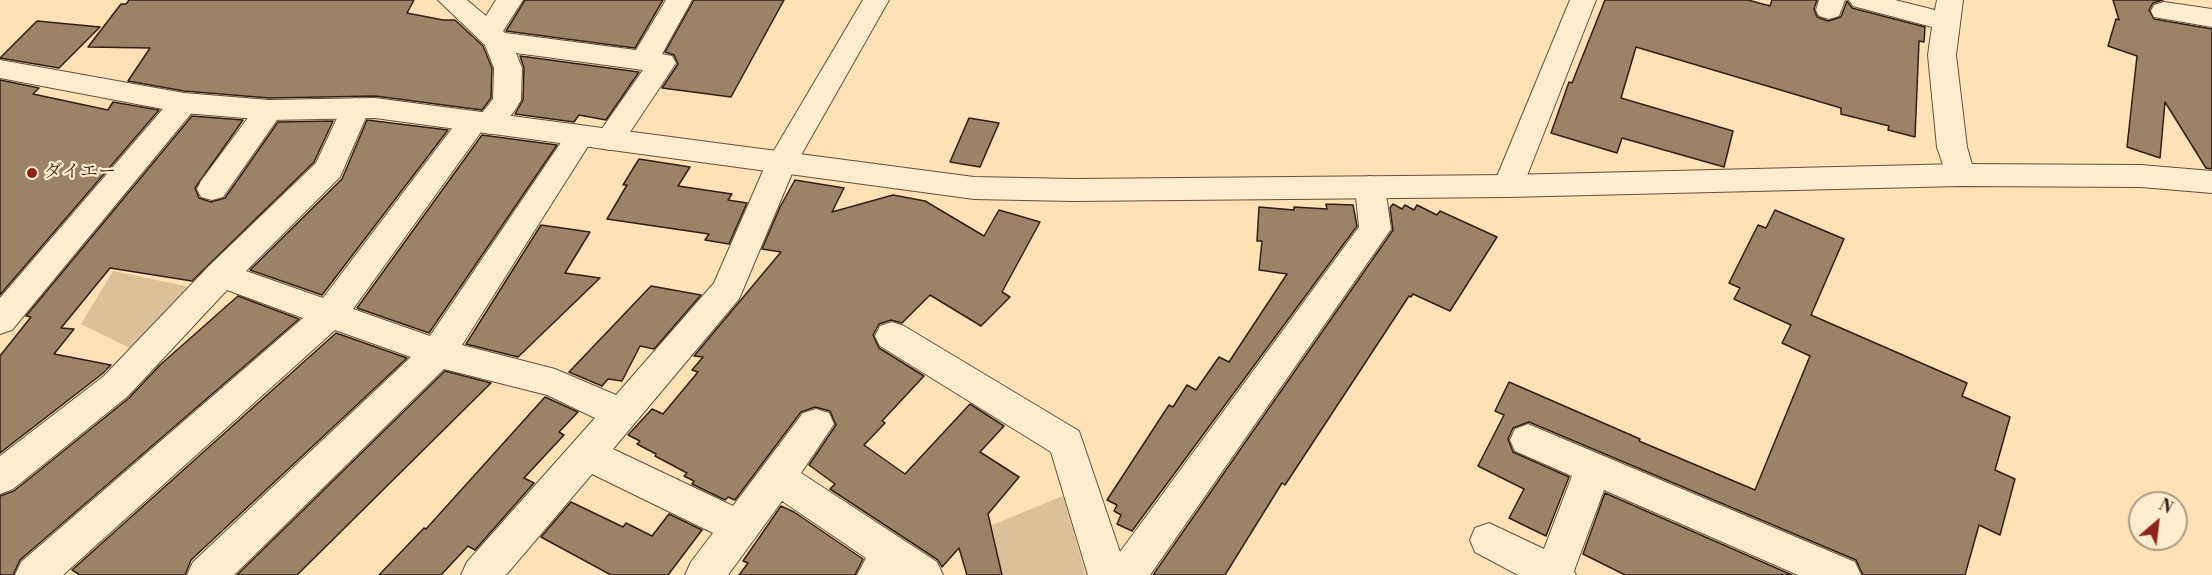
<!DOCTYPE html>
<meta charset="utf-8">
<style>
body{margin:0}
#map{position:relative;width:2212px;height:575px;overflow:hidden;background:#fee1b4;font-family:"Libre Bodoni",serif}
canvas{display:block}
.north{position:absolute;left:2128px;top:491px;width:60px;height:60px;box-sizing:border-box;background:#feecce;border:2px solid #ac9a84;border-radius:50%;rotate:28deg;font-size:16px;font-weight:700;line-height:24px;text-align:center;color:#321e16}
.north::after{content:'';display:block;margin:auto;width:21px;height:27px;background:#8f2418;clip-path:polygon(50% 0,100% 100%,50% 72%,0 100%)}
</style>
<div id="map">
<canvas width="2212" height="575"></canvas>
<div class="north">N</div>
</div>
<script>
const context = document.querySelector('canvas').getContext('2d');
context.lineJoin = 'round';
function paint(path, color) {
  context.fillStyle = color;
  context.fill(path, 'evenodd');
}
function toPath(rows) {
  const path = new Path2D();
  for (const r of rows) {
    path.moveTo(r[0], r[1]);
    for (let i = 2; i < r.length; i += 2) path.lineTo(r[i], r[i + 1]);
  }
  return path;
}
function trace(path, color, width, dash) {
  context.strokeStyle = color;
  context.lineWidth = width;
  context.lineCap = dash ? 'butt' : 'round';
  context.setLineDash(dash || []);
  context.stroke(path);
}
function write(font, color, halo, rows, align = 'center') {
  context.font = font + ' "Libre Bodoni","Noto Serif JP",serif';
  context.lineWidth = 4.5;
  context.setLineDash([]);
  context.textBaseline = 'middle';
  context.strokeStyle = halo;
  context.fillStyle = color;
  for (const [text, x, y, turn = 0] of rows) {
    context.save();
    context.translate(x, y);
    context.rotate((+turn || 0) * Math.PI / 180);
    context.textAlign = isNaN(turn) ? turn : align;
    if (halo) context.strokeText(text, 0, 0);
    context.fillText(text, 0, 0);
    context.restore();
  }
}
const green = toPath([
 [113,271,190,287,132,349,81,324],
 [1063,496,1086,575,1002,575,992,525]
]);
const building = toPath([
 [129,0,414,0,407,13,443,20,455,20,483,46,492,68,491,98,482,110,375,96,269,98,184,91,128,81,150,48,88,47,121,4,126,4,129,0],
 [525,0,663,0,635,48,506,31,525,0],
 [694,0,784,0,731,97,662,88,678,64,674,55,665,52,694,0],
 [1605,0,1748,0,1770,6,1772,0,1817,0,1814,9,1817,17,1828,21,1841,17,1847,1,1852,8,1925,27,1924,42,1919,41,1915,137,1888,130,1889,126,1841,114,1841,108,1636,47,1621,98,1733,131,1724,167,1622,138,1617,153,1551,133,1569,82,1572,83,1605,0],
 [2113,0,2163,0,2153,3,2149,10,2154,19,2212,29,2212,169,2206,168,2165,102,2160,158,2127,147,2137,56,2108,46,2116,19,2119,20,2113,0],
 [37,21,100,27,59,68,0,58,37,21],
 [520,56,639,72,606,120,579,115,574,122,515,114,523,100,524,68,520,56],
 [0,80,39,88,33,94,108,110,113,102,159,110,0,295,0,80],
 [192,116,243,120,195,188,199,198,211,202,225,198,278,122,333,121,314,162,192,281,110,268,61,328,74,329,54,354,111,365,102,374,0,453,0,356,31,317,26,316,192,116],
 [969,118,999,123,980,167,950,162,969,118],
 [367,120,448,130,322,295,250,270,342,179,367,120],
 [482,135,557,145,429,333,357,308,482,135],
 [639,159,690,167,678,186,732,194,728,200,747,203,729,244,705,240,709,234,607,219,627,185,623,185,639,159],
 [795,180,844,188,832,212,893,195,925,201,984,236,999,210,1040,222,1002,292,1010,297,981,326,930,295,902,323,891,320,879,324,873,335,879,348,924,376,882,421,885,423,864,445,905,474,970,404,1004,426,980,452,1019,477,988,514,1002,575,967,575,959,548,942,567,938,560,830,489,835,484,809,465,836,425,830,411,815,407,801,412,735,500,728,497,725,500,692,484,694,481,684,476,687,473,655,456,656,454,637,444,640,441,628,435,652,409,663,414,698,372,692,370,703,357,694,356,781,252,762,249,780,207,795,180],
 [1326,204,1353,205,1357,226,1132,531,1117,524,1121,515,1114,511,1117,505,1107,500,1169,405,1173,407,1187,385,1196,390,1219,357,1229,362,1287,274,1259,270,1262,241,1257,241,1259,207,1294,210,1294,207,1327,209,1326,204],
 [1393,204,1402,209,1405,205,1414,210,1417,205,1437,215,1440,211,1497,237,1450,311,1413,294,1411,297,1409,296,1285,485,1282,483,1225,575,1153,575,1393,230,1390,208,1393,204],
 [1775,210,1844,239,1811,315,1967,383,1962,396,2010,417,1995,470,2015,479,2000,535,1979,525,1965,575,1863,575,1856,560,1529,422,1513,428,1508,439,1513,452,1569,477,1546,536,1509,518,1524,489,1478,466,1504,415,1495,411,1509,382,1640,439,1639,441,1755,490,1810,356,1782,343,1791,325,1734,299,1740,288,1729,283,1758,225,1766,228,1775,210],
 [541,225,590,232,565,273,600,278,518,357,466,344,541,225],
 [651,286,701,295,654,349,640,346,622,381,608,379,602,386,569,372,651,286],
 [238,296,299,319,20,560,13,575,0,575,0,496,14,491,129,398,160,365,238,296],
 [336,333,407,358,191,560,185,575,80,575,72,570,336,333],
 [445,371,491,383,297,575,237,575,445,371],
 [545,397,578,412,559,432,564,435,524,478,534,483,475,550,468,546,441,575,379,575,424,528,426,529,545,397],
 [1605,493,1792,575,1625,575,1583,554,1605,493],
 [571,502,623,527,626,523,652,536,669,514,702,530,668,575,611,575,541,537,571,502],
 [781,506,794,512,863,559,855,575,739,575,748,563,743,561,781,506]
]);
const minor = toPath([
 [438,0,467,0,486,16,496,0,523,0,503,31,505,33,636,50,666,0,692,0,662,54,672,56,676,63,620,147,609,150,598,147,594,140,643,70,516,53,522,68,521,100,517,107,500,131,490,134,481,132,353,309,430,336,570,129,580,126,590,129,595,136,590,143,462,345,555,369,616,395,714,283,766,164,863,0,889,0,796,164,739,299,613,449,733,506,803,413,816,409,829,413,834,424,801,473,937,562,943,575,857,575,866,558,782,501,728,575,685,575,691,562,713,533,592,474,506,575,461,575,467,562,595,418,547,395,444,369,234,575,187,575,193,562,411,357,335,330,63,575,15,575,21,562,303,318,227,290,128,396,13,489,0,494,0,456,104,376,209,266,316,163,345,101,355,98,365,101,370,108,340,177,246,271,323,298,463,114,473,111,482,113,493,99,494,68,485,45,438,0],
 [1570,0,1596,0,1523,186,1519,194,1508,197,1497,194,1493,186,1570,0],
 [1819,0,1845,0,1839,16,1829,19,1819,16,1816,10,1819,0],
 [1849,0,1895,0,1935,10,1937,0,1963,0,1956,55,1967,147,1975,175,1971,183,1960,186,1949,183,1937,147,1928,55,1932,27,1853,6,1849,0],
 [2164,2,2212,9,2212,27,2154,17,2151,11,2154,5,2164,2],
 [184,93,194,96,198,103,194,110,12,330,0,334,0,298,174,96,184,93],
 [269,100,279,103,284,110,279,117,223,197,212,200,201,197,197,189,201,181,259,103,269,100],
 [1370,176,1381,179,1385,187,1391,229,1150,575,1088,575,1051,452,880,346,875,336,880,326,892,322,904,326,1079,431,1120,552,1359,227,1355,187,1359,179,1370,176],
 [1528,424,1855,562,1861,575,1798,575,1604,490,1574,571,1576,575,1518,575,1475,552,1470,540,1475,528,1489,523,1544,549,1572,476,1515,451,1510,440,1515,429,1528,424]
]);
const tertiary = toPath([
 [0,60,184,93,269,100,375,98,974,177,1073,179,1508,175,1960,164,2141,165,2212,171,2212,193,2141,187,1960,186,1508,197,1073,201,974,199,375,118,269,120,184,113,0,78,0,60]
]);
const markers = [
 [32,173,6,"#8f2418"]
];
const poiNames = [
 ["ダイエー",44,173]
];
paint(green, '#dbc099');
paint(building, '#9c8368');
trace(building, '#321e16', 1.5);
trace(minor, '#654f3e', 2);
trace(tertiary, '#654f3e', 2);
paint(minor, '#feecce');
paint(tertiary, '#feecce');
for (const [x, y, r, color] of markers) {
  const dot = new Path2D();
  dot.arc(x, y, r, 0, 2 * Math.PI);
  context.fillStyle = color;
  context.fill(dot);
  trace(dot, '#feecce', 2);
}
write('18px', '#321e16', '#feecce', poiNames, 'left');
</script>
